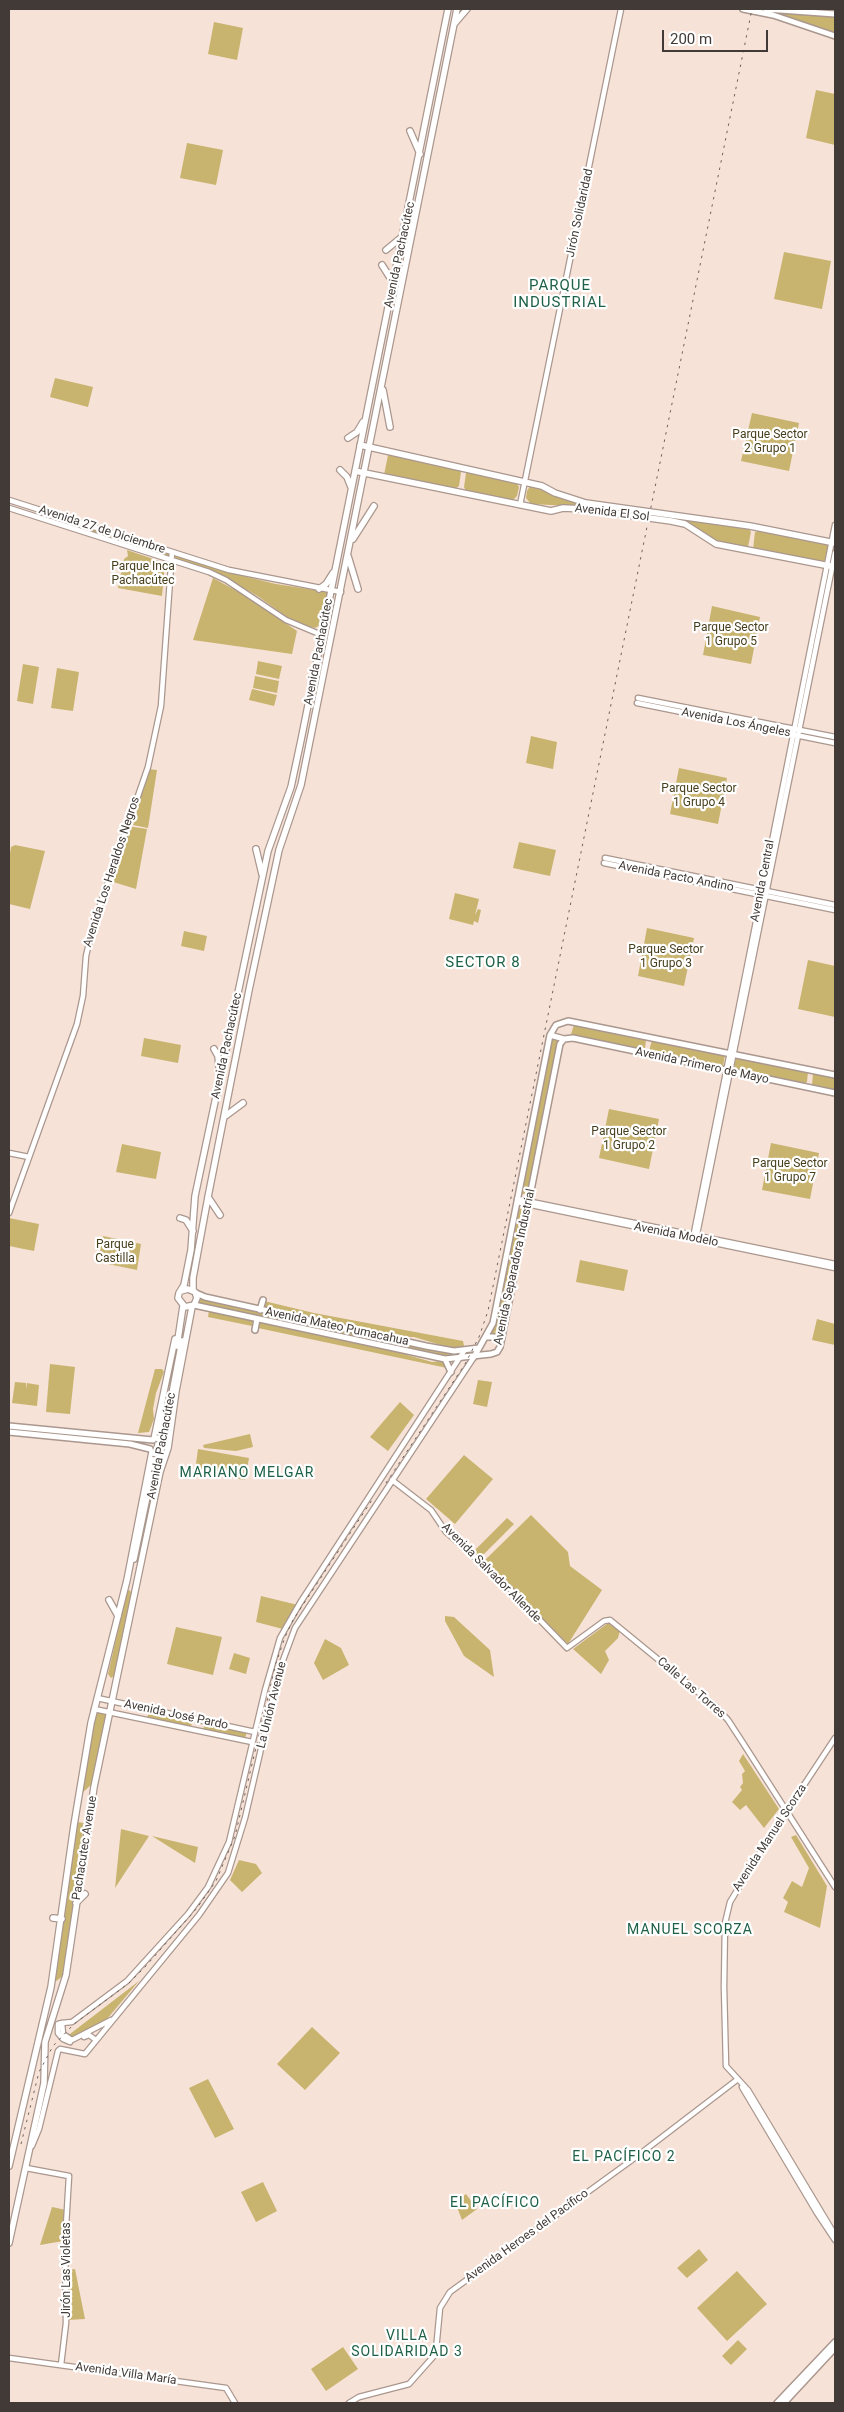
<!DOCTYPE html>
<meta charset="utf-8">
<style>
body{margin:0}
#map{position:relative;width:844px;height:2412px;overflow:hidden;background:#f7e2d8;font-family:Roboto,sans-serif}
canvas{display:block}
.frame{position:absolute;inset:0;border:10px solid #423a36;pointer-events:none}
.scale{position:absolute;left:662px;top:30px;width:106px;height:22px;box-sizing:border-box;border:2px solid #423a36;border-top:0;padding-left:6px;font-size:15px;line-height:18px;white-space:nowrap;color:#423a36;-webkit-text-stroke:4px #fff;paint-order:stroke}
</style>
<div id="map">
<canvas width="844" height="2412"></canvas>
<div class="frame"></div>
<div class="scale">200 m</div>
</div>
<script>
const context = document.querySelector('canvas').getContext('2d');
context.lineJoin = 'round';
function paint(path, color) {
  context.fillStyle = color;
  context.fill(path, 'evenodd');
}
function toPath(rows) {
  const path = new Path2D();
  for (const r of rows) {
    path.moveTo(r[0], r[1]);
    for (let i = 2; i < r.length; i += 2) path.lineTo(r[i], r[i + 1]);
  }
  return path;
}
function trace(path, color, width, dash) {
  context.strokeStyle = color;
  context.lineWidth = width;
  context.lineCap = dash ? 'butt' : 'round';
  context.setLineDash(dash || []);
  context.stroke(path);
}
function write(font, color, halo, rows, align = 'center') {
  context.font = font + ' Roboto,sans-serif';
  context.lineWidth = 4.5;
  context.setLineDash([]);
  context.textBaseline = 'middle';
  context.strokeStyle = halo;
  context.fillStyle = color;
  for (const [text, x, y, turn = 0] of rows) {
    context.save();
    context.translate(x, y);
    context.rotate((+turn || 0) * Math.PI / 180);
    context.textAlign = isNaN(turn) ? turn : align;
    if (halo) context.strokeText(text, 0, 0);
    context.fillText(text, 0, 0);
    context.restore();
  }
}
const green = toPath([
 [777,13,820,14,835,17,835,34,800,23],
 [214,22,243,28,237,60,208,54],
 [816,90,835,94,835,145,806,138],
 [187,143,223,150,216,185,180,178],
 [784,252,831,261,822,309,774,299],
 [55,378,93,387,88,407,50,397],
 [752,413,799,423,789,471,741,461],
 [388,455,459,470,461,472,459,486,455,489,384,475],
 [468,472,516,482,519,487,517,496,512,501,466,491,464,487,466,473],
 [536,485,560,496,749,529,751,532,748,547,715,541,674,519,590,507,531,504,526,498,527,491,530,486],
 [61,518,171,553,170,558,59,523],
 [759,531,828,545,826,563,753,549,755,532],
 [127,550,165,563,162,596,118,588,124,559,128,556],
 [173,554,231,573,276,584,328,592,322,624,315,628,294,622,259,597,227,578,173,559],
 [213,578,248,597,297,631,292,654,193,640],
 [712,606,760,617,751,664,703,655],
 [258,661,282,666,279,679,256,674],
 [23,664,39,667,33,704,17,701],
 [57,668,79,672,73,711,51,708],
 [255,676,279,681,277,693,253,688],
 [252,689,277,695,274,706,249,700],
 [531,736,557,742,553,769,526,763],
 [679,768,727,778,718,824,670,814],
 [148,769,157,770,148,828,128,824],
 [127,826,147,829,136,889,110,881],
 [519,842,556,850,550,876,513,868],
 [15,845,45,851,30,909,9,904,9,860,11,847],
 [455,893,479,899,475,915,478,909,481,910,478,923,474,921,473,925,449,919],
 [647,928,694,938,684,986,638,976],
 [184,931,207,936,204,951,181,946],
 [808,960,835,966,835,1017,798,1009],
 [574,1025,646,1039,645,1050,572,1036,571,1034],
 [144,1038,181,1045,178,1063,141,1056],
 [553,1038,559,1042,528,1195,520,1193],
 [652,1040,725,1055,723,1067,651,1053,649,1051],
 [736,1057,808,1072,807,1082,804,1084,734,1069],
 [813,1073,835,1077,835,1090,812,1085],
 [609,1109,659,1119,649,1169,599,1158],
 [771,1143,819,1153,810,1199,762,1190],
 [122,1144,161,1152,156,1179,116,1172],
 [517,1208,526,1210,499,1337,489,1334],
 [9,1218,39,1224,34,1251,9,1246],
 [103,1236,141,1244,137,1270,98,1262],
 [580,1260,628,1270,624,1291,576,1282],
 [197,1296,459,1353,456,1359,196,1304],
 [264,1301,314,1313,463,1341,464,1346,463,1348,454,1349,414,1337,405,1337,284,1313,263,1308],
 [209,1311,253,1320,252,1326,208,1317],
 [817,1319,835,1324,835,1345,812,1340],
 [260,1321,397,1352,432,1362,441,1361,444,1362,447,1368,258,1328],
 [50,1364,75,1367,70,1414,46,1412],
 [155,1369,162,1369,164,1372,156,1393,153,1409,154,1419,149,1432,138,1433],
 [478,1380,492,1382,487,1407,473,1404],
 [15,1382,26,1383,26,1389,27,1383,39,1385,37,1406,12,1403],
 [400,1402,414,1415,388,1451,370,1437],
 [250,1434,253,1447,236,1451,204,1448,203,1445],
 [198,1449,249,1458,245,1480,195,1471],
 [464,1455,493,1479,455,1524,426,1499],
 [531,1515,568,1552,570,1566,602,1590,568,1644,484,1561],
 [507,1518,514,1524,479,1559,473,1552],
 [130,1590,131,1593,114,1676,111,1678,108,1674,127,1591],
 [261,1596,298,1605,283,1629,256,1622],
 [445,1616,454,1617,490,1650,494,1677,464,1656,445,1621],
 [608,1623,620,1630,618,1638,605,1651,609,1660,601,1674,573,1649],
 [176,1627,222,1637,213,1675,167,1664],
 [325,1639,341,1648,349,1665,323,1680,314,1663],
 [234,1653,250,1658,246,1674,229,1669],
 [100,1711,105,1712,106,1718,91,1785,82,1793,95,1716],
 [149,1711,192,1721,191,1728,147,1718],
 [205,1723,247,1731,245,1739,203,1730],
 [743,1754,779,1809,764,1828,746,1805,740,1810,732,1802,742,1790,740,1787,743,1783,742,1774,745,1771,739,1761],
 [77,1822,84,1823,66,1965,64,1975,55,1982],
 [121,1829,149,1836,115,1888],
 [796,1835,827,1886,820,1928,784,1912,788,1902,783,1898,792,1881,802,1887,809,1868,791,1837],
 [152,1836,198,1847,195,1863,171,1848],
 [239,1860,256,1864,262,1873,242,1892,230,1880],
 [139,1981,107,2019,71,2038,66,2037],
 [312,2027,340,2053,305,2090,277,2064],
 [208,2079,234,2129,215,2138,189,2088],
 [263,2182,277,2211,256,2222,241,2192],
 [466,2194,477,2209,462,2220,455,2202],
 [52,2207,66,2210,63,2241,40,2245],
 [699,2249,708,2260,687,2278,677,2268],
 [75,2269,85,2319,67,2320,69,2270],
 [737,2271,767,2304,727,2341,697,2308],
 [738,2340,747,2349,731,2365,722,2356],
 [343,2347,358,2369,326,2391,311,2369]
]);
const tertiary = toPath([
 [9,500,229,570,341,592],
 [520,505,621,9],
 [9,508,209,572,226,580,286,620,317,633,322,639],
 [638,698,835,737],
 [637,703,835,743],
 [605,858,835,905],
 [604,863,835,910],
 [9,1153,29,1157],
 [517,1199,835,1264],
 [517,1202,835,1268],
 [9,1213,77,1024,83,996,86,956,93,926,148,767,161,706,172,552],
 [693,1238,835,525],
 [696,1239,835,553],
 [392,1480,431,1510,446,1532,507,1586,567,1648,604,1621,610,1620,715,1706,728,1720,743,1743,835,1887],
 [97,1698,255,1732],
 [94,1709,252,1742],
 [835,1738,771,1835,730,1902,725,1923,724,1987,726,2066,748,2090,835,2235],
 [62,2023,72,2022,127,1981,188,1914,208,1887,229,1842,265,1690,280,1638,300,1603,464,1351],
 [62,2023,63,2034,72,2040,111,2020],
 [62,2023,58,2024,58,2033,63,2039,70,2042],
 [84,2037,89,2035,96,2040],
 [742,2087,817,2213,835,2240],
 [32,2146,39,2129,58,2051,60,2049,85,2054,199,1915,228,1873,245,1818,279,1671,295,1628,474,1357],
 [26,2168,69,2176,65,2243,66,2323,61,2365],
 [9,2358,226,2388,235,2403],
 [349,2403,359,2397,409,2384,433,2357,436,2350,440,2308,450,2292,636,2157,738,2079]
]);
const secondary = toPath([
 [743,9,773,15,835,36],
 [766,9,835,14],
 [550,1035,564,1039],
 [196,1293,205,1297,426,1346,454,1351,479,1348],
 [194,1305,445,1359,491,1354,497,1352,500,1347,560,1044,564,1039,573,1038,835,1093],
 [260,1310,263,1300],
 [255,1330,257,1319],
 [486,1337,494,1337,500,1341],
 [474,1357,493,1323,550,1035,556,1025,568,1021,835,1075],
 [445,1359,451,1372],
 [9,1426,153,1440],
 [9,1432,130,1444,150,1449],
 [777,2403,835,2342],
 [784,2403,835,2348]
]);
const primary = toPath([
 [455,23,467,9],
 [410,131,420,154],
 [386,250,403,236],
 [382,265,394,284],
 [383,390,390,427],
 [348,438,357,432,363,422],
 [360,445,542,486,555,493,586,503,750,526,835,543],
 [340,470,347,477,351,487],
 [355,471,551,511,563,508,584,509,671,521,685,524,716,544,835,567],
 [353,539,374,506],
 [348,556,358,589],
 [319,589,326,584,333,573],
 [256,849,262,874],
 [214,1049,218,1056,220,1076],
 [224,1117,243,1103],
 [208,1197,220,1215],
 [180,1218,186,1220,193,1231],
 [193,1290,193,1278,208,1197,249,990,279,850,301,785,457,9],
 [181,1291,188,1289,195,1292,197,1298,194,1305,185,1307,178,1298,179,1293,184,1285,191,1250,195,1196,268,851,291,787,301,740,448,9],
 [177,1346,183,1306],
 [154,1439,175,1339],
 [157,1472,182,1341],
 [134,1559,166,1406],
 [109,1600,118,1616],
 [76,1903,85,1894],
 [53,1918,62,1919],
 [9,2166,51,1987,74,1825,91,1723,127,1580,152,1452],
 [9,2243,44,2083,45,2042,66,1975,94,1787,160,1472,168,1448,176,1391,192,1307]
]);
const rail = toPath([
 [386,1483,465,1364,479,1337,488,1311,752,9],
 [21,2144,39,2072,53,2046,74,2024,129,1983,145,1967,197,1908,216,1881,235,1836,276,1663,285,1637,293,1620,372,1500]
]);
const primaryBridge = toPath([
 [156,1438,166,1440],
 [153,1453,163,1455]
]);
const streetNames = [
 ["Jirón Solidaridad",580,213,-78],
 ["Avenida Pachacútec",400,255,-78],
 ["Avenida El Sol",612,513,7],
 ["Avenida 27 de Diciembre",102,530,18],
 ["Avenida Pachacútec",319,652,-79],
 ["Avenida Los Ángeles",736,723,11],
 ["Avenida Los Heraldos Negros",112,872,-72],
 ["Avenida Pacto Andino",676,877,11],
 ["Avenida Central",763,881,-79],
 ["Avenida Pachacútec",227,1046,-78],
 ["Avenida Primero de Mayo",702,1066,12],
 ["Avenida Modelo",676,1235,11],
 ["Avenida Separadora Industrial",515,1267,-78],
 ["Avenida Mateo Pumacahua",337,1327,12],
 ["Avenida Pachacútec",162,1446,-79],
 ["Avenida Salvador Allende",491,1573,45],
 ["Calle Las Torres",691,1688,41],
 ["La Unión Avenue",272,1705,-76],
 ["Avenida José Pardo",176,1715,12],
 ["Avenida Manuel Scorza",770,1838,-57],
 ["Pachacutec Avenue",85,1848,-81],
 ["Avenida Heroes del Pacífico",527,2236,-36],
 ["Jirón Las Violetas",67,2270,-90],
 ["Avenida Villa María",126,2374,8]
];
const parkNames = [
 ["Parque Sector",770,435],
 ["2 Grupo 1",770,449],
 ["Parque Inca",143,567],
 ["Pachacútec",143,581],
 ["Parque Sector",731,628],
 ["1 Grupo 5",731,642],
 ["Parque Sector",699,789],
 ["1 Grupo 4",699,803],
 ["Parque Sector",666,950],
 ["1 Grupo 3",666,964],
 ["Parque Sector",629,1132],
 ["1 Grupo 2",629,1146],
 ["Parque Sector",790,1164],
 ["1 Grupo 7",790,1178],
 ["Parque",115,1245],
 ["Castilla",115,1259]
];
const neighbourhoodNames = [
 ["MARIANO MELGAR",247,1473],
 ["MANUEL SCORZA",690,1930],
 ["EL PACÍFICO 2",624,2157],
 ["EL PACÍFICO",495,2203],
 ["VILLA",407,2336],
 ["SOLIDARIDAD 3",407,2352]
];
const quarterNames = [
 ["PARQUE",560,286],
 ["INDUSTRIAL",560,303],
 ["SECTOR 8",483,963]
];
paint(green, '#c8b46e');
trace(tertiary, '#aa978e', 7);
trace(secondary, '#aa978e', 8);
trace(primary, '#aa978e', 8);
trace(tertiary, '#fff', 4.5);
trace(secondary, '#fff', 5);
trace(primary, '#fff', 5.5);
trace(rail, '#6d625d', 1, [2.5, 5]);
trace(primaryBridge, '#aa978e', 8, []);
trace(primaryBridge, '#fff', 5.5);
write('12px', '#423a36', '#fff', streetNames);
write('12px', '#473e1c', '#fff', parkNames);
context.letterSpacing = '1px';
write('14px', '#1e6147', '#fff', neighbourhoodNames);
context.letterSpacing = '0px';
context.letterSpacing = '1px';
write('15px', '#1e6147', '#fff', quarterNames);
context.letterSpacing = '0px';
</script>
